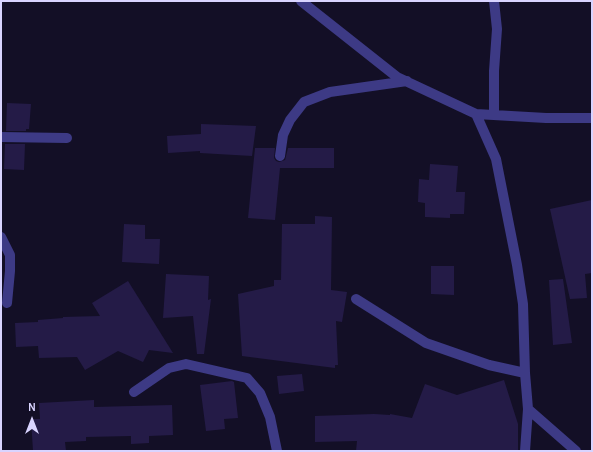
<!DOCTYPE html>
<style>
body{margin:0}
#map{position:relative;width:593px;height:452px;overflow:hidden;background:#130f26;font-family:Karla,sans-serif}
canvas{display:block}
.frame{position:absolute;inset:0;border:2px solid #d9d4ff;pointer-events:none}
.north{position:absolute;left:12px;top:400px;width:40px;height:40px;-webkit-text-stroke:3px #130f26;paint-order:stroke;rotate:0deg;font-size:11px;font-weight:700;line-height:16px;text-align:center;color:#d9d4ff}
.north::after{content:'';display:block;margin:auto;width:14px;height:18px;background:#d9d4ff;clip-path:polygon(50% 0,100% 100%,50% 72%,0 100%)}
</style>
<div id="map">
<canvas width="593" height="452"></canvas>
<div class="frame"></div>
<div class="north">N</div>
</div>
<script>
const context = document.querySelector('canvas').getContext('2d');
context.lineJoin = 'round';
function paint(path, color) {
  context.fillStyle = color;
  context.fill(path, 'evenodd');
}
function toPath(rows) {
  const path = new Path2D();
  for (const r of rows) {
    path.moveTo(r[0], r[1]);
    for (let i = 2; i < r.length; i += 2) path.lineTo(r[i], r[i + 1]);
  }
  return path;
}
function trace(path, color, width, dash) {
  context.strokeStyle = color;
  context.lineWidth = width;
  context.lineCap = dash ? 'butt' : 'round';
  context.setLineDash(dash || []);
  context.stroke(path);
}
const building = toPath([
 [7,103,31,104,29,129,26,129,26,131,6,131],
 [201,124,256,126,252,156,200,153,200,151,168,153,167,136,201,134],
 [5,144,25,144,24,170,4,169],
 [255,148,275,148,274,158,276,161,279,162,285,160,288,148,334,148,334,168,280,168,275,220,248,218],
 [430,164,458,166,456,192,465,192,464,214,450,214,450,218,425,217,425,203,418,202,419,179,429,180],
 [592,200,592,273,585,274,587,298,570,299,550,209],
 [315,216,332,217,331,290,347,292,342,322,336,321,338,365,335,365,335,368,242,356,238,294,274,286,274,280,281,280,282,224,315,224],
 [124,224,145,225,145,239,160,239,159,264,122,262],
 [431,266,454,266,454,295,431,294],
 [166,274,209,276,208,300,211,299,204,354,197,354,193,316,163,318],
 [563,279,572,343,553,345,549,280],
 [128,281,173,353,149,350,143,362,118,351,85,370,77,357,39,358,38,346,16,347,15,323,38,322,38,320,63,318,63,317,100,316,92,303],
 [302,374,304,391,279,394,277,376],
 [504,380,518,424,518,451,356,451,357,441,315,442,315,416,374,414,390,415,390,414,412,418,425,384,457,395],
 [232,381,234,382,238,418,224,419,225,429,206,431,200,385],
 [94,400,94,407,172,405,173,435,149,436,149,443,131,444,131,436,86,437,86,441,65,442,66,451,33,451,31,419,40,419,39,403]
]);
const street = toPath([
 [301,1,397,77,476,114,546,118,592,118],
 [494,1,497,29,494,71,494,115],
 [476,114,496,159,517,265,523,304,525,373,528,409,525,451],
 [1,137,67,138],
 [280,156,283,135,290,120,304,102,330,92,407,81],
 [1,237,10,255,10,271,7,303],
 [356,299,426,343,489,365,525,373],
 [134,392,169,368,186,364,247,378,260,393,270,417,277,451],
 [528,409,576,451]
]);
paint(building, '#241b47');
trace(street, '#3d3a85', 10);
</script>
